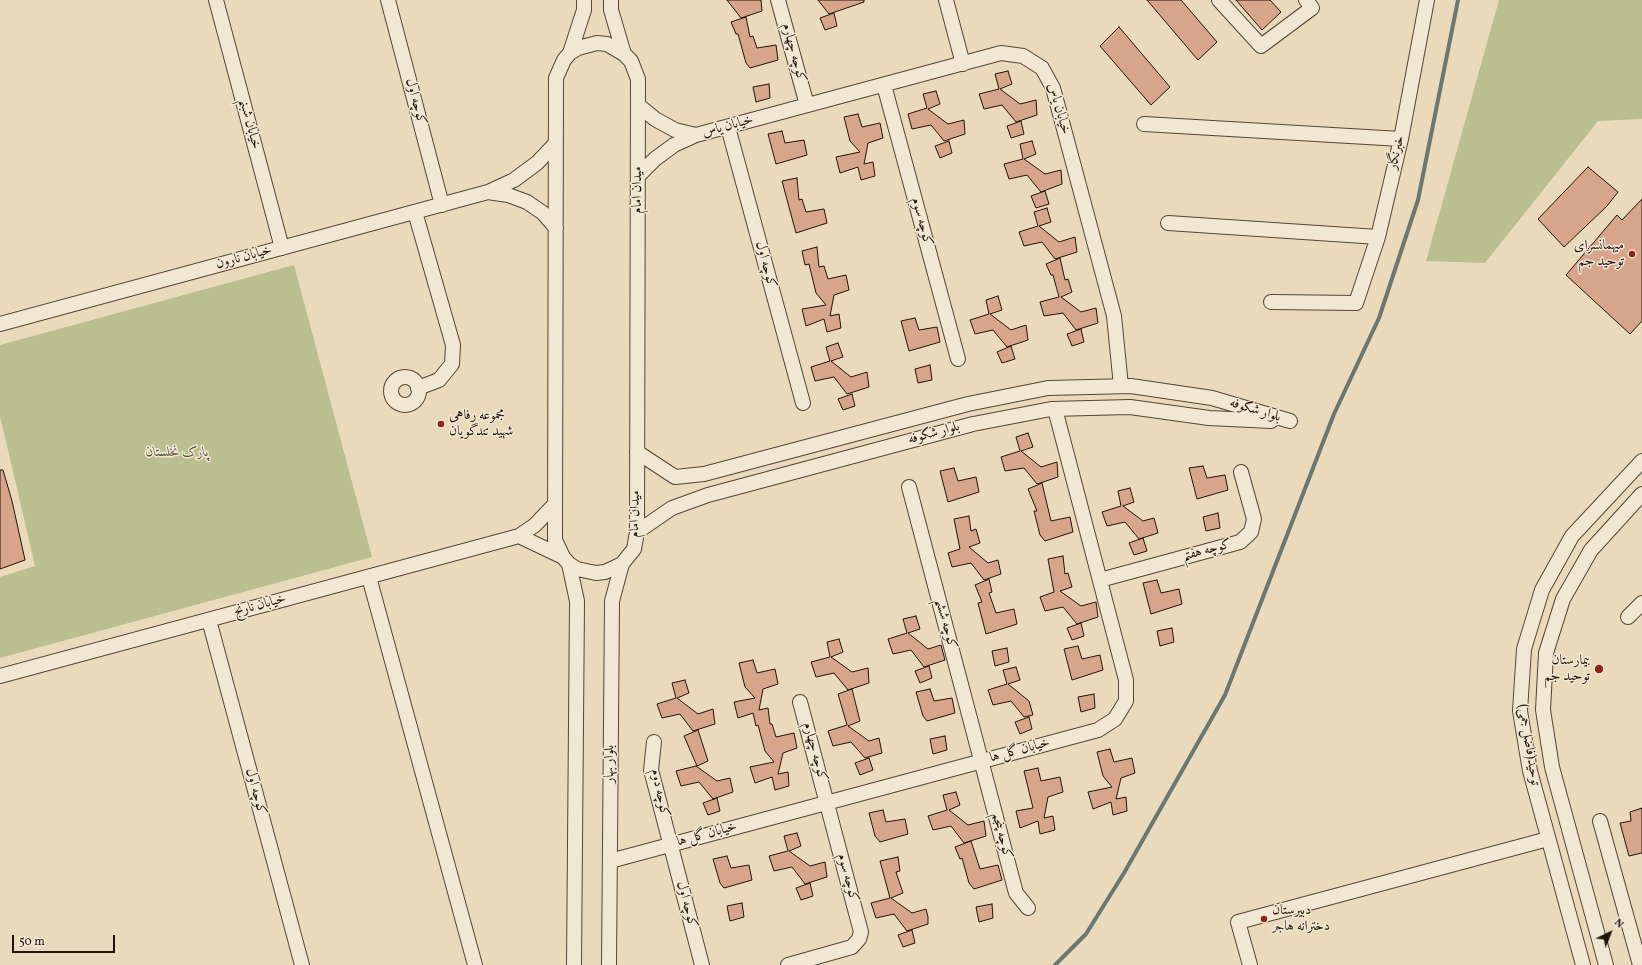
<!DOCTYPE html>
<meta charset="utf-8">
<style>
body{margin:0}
#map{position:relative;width:1642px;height:965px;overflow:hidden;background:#eadabb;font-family:Vollkorn,serif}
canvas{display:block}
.north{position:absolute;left:1590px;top:913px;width:40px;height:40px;-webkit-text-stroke:3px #f1e7d3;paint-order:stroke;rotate:43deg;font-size:11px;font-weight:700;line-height:16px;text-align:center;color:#22130c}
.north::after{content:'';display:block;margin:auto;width:14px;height:18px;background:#22130c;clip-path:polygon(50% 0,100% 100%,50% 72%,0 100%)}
.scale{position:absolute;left:12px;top:935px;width:103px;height:18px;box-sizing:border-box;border:2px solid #22130c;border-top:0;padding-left:5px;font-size:12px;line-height:14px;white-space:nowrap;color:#22130c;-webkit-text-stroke:3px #f1e7d3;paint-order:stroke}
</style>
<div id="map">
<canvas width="1642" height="965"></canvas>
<div class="north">N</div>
<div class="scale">50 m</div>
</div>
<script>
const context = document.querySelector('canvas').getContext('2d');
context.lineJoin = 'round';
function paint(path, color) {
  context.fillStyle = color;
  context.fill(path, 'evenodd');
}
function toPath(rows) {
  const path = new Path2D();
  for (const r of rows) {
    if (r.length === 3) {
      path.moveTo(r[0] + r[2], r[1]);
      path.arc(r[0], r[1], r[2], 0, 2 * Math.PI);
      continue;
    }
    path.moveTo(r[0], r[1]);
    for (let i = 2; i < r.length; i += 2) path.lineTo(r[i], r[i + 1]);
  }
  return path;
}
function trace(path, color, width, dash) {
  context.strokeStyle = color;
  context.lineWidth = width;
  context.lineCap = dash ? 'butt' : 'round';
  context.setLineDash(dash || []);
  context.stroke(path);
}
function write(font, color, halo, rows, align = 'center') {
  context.font = font + ' Vollkorn,Amiri,serif';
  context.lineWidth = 3;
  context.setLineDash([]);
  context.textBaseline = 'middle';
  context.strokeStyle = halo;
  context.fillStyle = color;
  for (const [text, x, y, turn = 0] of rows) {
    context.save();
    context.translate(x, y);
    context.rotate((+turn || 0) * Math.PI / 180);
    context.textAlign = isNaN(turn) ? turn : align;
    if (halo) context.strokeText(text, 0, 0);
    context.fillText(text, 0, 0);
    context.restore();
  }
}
const green = toPath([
 [1499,0,1642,0,1642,119,1598,121,1485,263,1426,261],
 [294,265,372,557,0,658,0,577,35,566,0,416,0,345]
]);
const stream = toPath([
 [1055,965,1086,934,1124,873,1225,695,1334,414,1379,318,1418,200,1458,0]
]);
const building = toPath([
 [727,0,761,0,762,11,741,18,727,0],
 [818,0,864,0,864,2,829,14,818,0],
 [1147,0,1181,0,1217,42,1198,60,1147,0],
 [1236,0,1270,0,1281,12,1262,30,1236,0],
 [834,13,837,26,825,30,820,18,834,13],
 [746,17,750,37,753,36,757,48,776,45,778,60,750,68,746,63,738,34,736,34,731,22,746,17],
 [1119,27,1170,87,1151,105,1100,46,1119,27],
 [1008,71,1012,84,1000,89,1020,104,1036,100,1037,115,1016,122,1002,105,984,109,979,94,999,89,995,74,1008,71],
 [769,84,770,98,756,102,753,87,769,84],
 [936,91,940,104,928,109,948,124,964,120,965,134,944,141,931,125,912,129,908,114,927,108,923,94,936,91],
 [858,114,862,127,880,123,883,138,868,143,864,164,873,162,875,176,861,180,858,167,840,173,836,157,860,152,850,141,844,117,858,114],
 [1021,121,1024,134,1011,138,1007,126,1021,121],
 [782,131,785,143,804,140,807,155,776,164,768,134,782,131],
 [949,141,952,153,940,158,935,146,949,141],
 [1032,141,1036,154,1024,159,1045,174,1061,170,1062,184,1041,192,1027,175,1009,179,1004,164,1023,159,1020,144,1032,141],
 [1588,167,1618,192,1607,206,1564,247,1538,219,1588,167],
 [797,178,799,200,802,199,806,212,824,209,827,223,796,233,782,181,797,178],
 [1045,191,1049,204,1036,208,1031,196,1045,191],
 [1642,199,1642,321,1630,334,1566,275,1617,215,1622,220,1642,199],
 [1047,208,1051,222,1039,226,1059,242,1075,237,1077,252,1055,259,1042,242,1024,246,1019,232,1038,226,1034,212,1047,208],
 [817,247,819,267,824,266,828,279,846,275,849,290,834,295,830,316,839,314,841,328,827,332,824,319,806,326,802,309,826,305,816,293,809,264,805,265,802,251,817,247],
 [1060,258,1065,280,1068,279,1072,292,1061,297,1081,312,1096,308,1098,323,1076,330,1063,313,1044,316,1040,302,1059,297,1053,275,1051,275,1046,264,1060,258],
 [998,296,1002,310,990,314,1011,330,1026,325,1028,340,1007,347,993,330,975,334,970,320,989,314,986,300,998,296],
 [915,318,919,330,937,327,940,342,909,351,901,321,915,318],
 [1081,329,1084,342,1072,346,1067,334,1081,329],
 [838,343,843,357,831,361,851,377,867,372,869,387,847,394,834,377,815,381,811,367,830,361,826,347,838,343],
 [1011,346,1015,359,1002,363,997,352,1011,346],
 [930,365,932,380,918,383,915,369,930,365],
 [852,394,855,406,843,410,838,399,852,394],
 [1028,433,1033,447,1021,451,1041,467,1057,462,1058,477,1037,484,1024,468,1005,471,1001,457,1020,451,1016,437,1028,433],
 [1203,466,1207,478,1225,475,1228,490,1197,499,1189,468,1203,466],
 [954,468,958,481,976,477,979,492,948,502,940,471,954,468],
 [0,470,3,470,12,501,25,560,0,569,0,470],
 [1042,483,1051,521,1070,517,1073,532,1045,541,1040,535,1034,511,1037,511,1028,489,1042,483],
 [1130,488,1134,502,1123,506,1143,521,1154,518,1158,533,1139,539,1125,522,1107,526,1102,512,1121,506,1118,491,1130,488],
 [1218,513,1220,528,1206,531,1203,517,1218,513],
 [969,516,971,531,976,529,980,543,969,547,988,563,998,560,1001,574,984,580,971,563,952,567,948,553,960,549,954,519,969,516],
 [1143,538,1147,551,1134,555,1129,543,1143,538],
 [1063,556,1065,574,1068,573,1072,587,1060,591,1081,606,1096,602,1098,617,1077,624,1063,607,1045,611,1040,597,1054,592,1048,559,1063,556],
 [989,579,992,592,989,593,996,613,1014,609,1017,624,986,634,978,603,982,602,975,585,989,579],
 [1157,580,1161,593,1179,589,1182,604,1151,614,1143,583,1157,580],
 [916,616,920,629,908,633,928,649,941,645,945,660,924,667,911,650,893,654,888,639,907,633,903,619,916,616],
 [1081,623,1084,636,1072,640,1067,628,1081,623],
 [1172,628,1174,642,1160,646,1157,631,1172,628],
 [839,639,843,652,831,657,852,672,868,668,869,683,848,690,834,673,816,677,811,662,830,657,827,642,839,639],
 [1078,646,1082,659,1100,655,1103,670,1072,680,1064,649,1078,646],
 [1007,648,1009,662,995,666,992,651,1007,648],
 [753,660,757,673,775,669,778,684,763,689,759,710,768,708,770,724,772,724,776,737,794,733,797,748,783,753,778,774,788,772,789,786,775,790,772,777,755,783,750,767,774,762,765,751,758,725,756,726,753,713,738,718,734,702,755,698,745,687,739,663,753,660],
 [929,666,932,678,920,683,915,671,929,666],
 [1016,667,1020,680,1008,684,1029,701,1033,715,1024,717,1011,701,993,705,988,690,1007,684,1003,670,1016,667],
 [685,680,689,693,677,698,698,714,713,709,715,724,693,731,680,714,662,718,657,704,676,698,672,683,685,680],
 [852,689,860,721,848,726,869,741,879,738,882,753,865,758,851,742,833,746,828,731,847,725,838,694,852,689],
 [930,689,934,701,952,698,955,713,927,721,923,716,916,692,930,689],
 [1094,694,1095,708,1081,712,1078,697,1094,694],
 [1029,717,1032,729,1020,734,1015,722,1029,717],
 [698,730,708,761,697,766,684,736,698,730],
 [945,736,947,750,933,754,930,739,945,736],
 [1110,749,1114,762,1132,758,1135,773,1121,778,1116,799,1126,797,1127,811,1113,815,1111,802,1093,809,1088,792,1112,787,1103,776,1097,752,1110,749],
 [869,758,873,770,860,775,855,763,869,758],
 [696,766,717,781,730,778,733,792,713,799,699,782,681,786,676,771,696,766],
 [1038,768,1041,781,1060,777,1063,792,1048,797,1044,818,1053,816,1055,830,1040,834,1038,821,1020,828,1016,811,1033,808,1024,771,1038,768],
 [956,792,960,805,949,810,968,825,984,821,986,836,964,843,951,826,933,830,928,816,947,810,943,795,956,792],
 [717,798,720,811,708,815,703,803,717,798],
 [1642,808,1642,853,1629,856,1620,823,1631,821,1630,812,1642,808],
 [883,810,886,822,905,819,908,834,880,842,875,836,869,813,883,810],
 [797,833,801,846,789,851,810,866,825,862,827,877,805,884,792,867,774,871,769,856,788,851,784,836,797,833],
 [971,841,980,869,998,865,1002,880,974,889,969,883,962,858,960,859,955,847,971,841],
 [727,856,731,868,749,865,752,880,724,888,720,883,713,859,727,856],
 [898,857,900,871,896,872,903,893,891,898,912,913,926,909,928,917,928,924,907,931,894,914,876,918,871,903,890,898,880,861,898,857],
 [810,883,813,896,801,900,796,888,810,883],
 [742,903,744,917,730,921,727,906,742,903],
 [992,904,993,918,979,922,976,907,992,904],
 [912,930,915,943,903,947,898,935,912,930]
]);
const minor = toPath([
 [216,0,282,248],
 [388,0,442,205],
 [611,0,611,10,624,54],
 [778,0,807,105],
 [946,0,963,64],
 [1219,0,1261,46,1312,8,1306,0],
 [597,43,607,44,624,54,631,61,638,79,637,532,634,549,622,564,605,572,596,573,577,569,569,564,563,557,555,540,556,78,564,60,570,53,578,48,597,43],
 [570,53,584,10,584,0],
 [884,85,958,359],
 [638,105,655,119,675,130,696,135],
 [1144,124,1401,139],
 [728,127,803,403],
 [638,176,655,159,674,145,696,135,1001,53,1023,56,1042,68,1053,88,1114,316,1121,386],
 [488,192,508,195,527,202,543,213,556,228],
 [415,212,453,345,452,364,439,380,418,388],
 [1168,223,1378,237],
 [1271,302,1356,303,1378,237,1401,139,1427,0],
 [0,324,488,192,514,180,537,163,556,143],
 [405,391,14],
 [637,452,675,477,704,474,968,404,1048,388,1131,386,1212,398,1290,421],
 [909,487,1016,893,1028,908],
 [637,532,672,508,708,495,973,424,1051,409,1130,407,1209,418,1271,421],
 [519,536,563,557],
 [569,564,577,601,574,965],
 [369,577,475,965],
 [1100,580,1240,542,1251,532,1254,519,1241,472],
 [1628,617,1642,603],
 [209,620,302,965],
 [0,676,519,536,535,525,555,504],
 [654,742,651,770,702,965],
 [1600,821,1640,965],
 [610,861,1098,730,1115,719,1126,701,1126,680,1055,409],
 [609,965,612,601,622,564],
 [788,965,852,947,859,939,861,932,800,702],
 [1250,965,1238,922,1548,839],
 [1583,965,1530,771,1520,711,1524,649,1542,590,1572,536,1642,461],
 [1606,965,1552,767,1543,710,1546,653,1563,599,1591,550,1642,494]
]);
const markers = [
 [1632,254,4,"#8f2418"],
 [441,424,4,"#8f2418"],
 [1599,669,5,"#8f2418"],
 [1264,919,4,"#8f2418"]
];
const streetNames = [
 ["کوچه چهارم",793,53,75],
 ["کوچه اول",415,102,75],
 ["خیابان یاس",1058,109,74],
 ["خیابان شبنم",249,124,75],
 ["خیابان یاس",728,127,-15],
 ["خبرنگار",1397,153,-77],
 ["میدان امام",638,190,-90],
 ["کوچه سوم",921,222,75],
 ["خیابان نارون",244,258,-15],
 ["کوچه اول",765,265,75],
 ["بلوار شکوفه",1255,411,17],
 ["بلوار شکوفه",934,434,-15],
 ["میدان امام",636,514,-89],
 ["کوچه هفتم",1207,551,-15],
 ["خیابان نارنج",260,606,-15],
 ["کوچه ششم",945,624,75],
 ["توحید(فاضل جمی)",1528,745,81],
 ["خیابان گل ها",1020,751,-15],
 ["کوچه چهارم",814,752,75],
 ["بلوار بهار",610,764,-90],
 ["کوچه اول",255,792,75],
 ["کوچه دوم",659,793,78],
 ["خیابان گل ها",707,835,-15],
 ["کوچه پنجم",1001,836,75],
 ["کوچه سوم",847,878,75],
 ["کوچه اول",686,905,75]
];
const poiNames = [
 ["میهمانسرای",1624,246],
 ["توحید جم",1624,262],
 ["مجموعه رفاهی",449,416,"left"],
 ["شهید تندگویان",449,432,"left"],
 ["بیمارستان",1590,661],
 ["توحید جم",1590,677],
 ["دبیرستان",1272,911,"left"],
 ["دخترانه هاجر",1272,927,"left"]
];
const parkNames = [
 ["پارک نخلستان",177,453]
];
paint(green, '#b9bf8e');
trace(stream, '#6a7773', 4);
paint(building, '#d7a58c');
trace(building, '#22130c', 1);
trace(minor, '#544538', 16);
trace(minor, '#f1e7d3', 14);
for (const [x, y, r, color] of markers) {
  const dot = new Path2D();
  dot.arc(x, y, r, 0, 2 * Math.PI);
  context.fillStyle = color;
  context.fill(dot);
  trace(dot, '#f1e7d3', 1.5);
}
write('14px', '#22130c', '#f1e7d3', streetNames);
write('14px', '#22130c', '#f1e7d3', poiNames, 'right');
write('italic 14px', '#574f3a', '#f1e7d3', parkNames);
</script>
